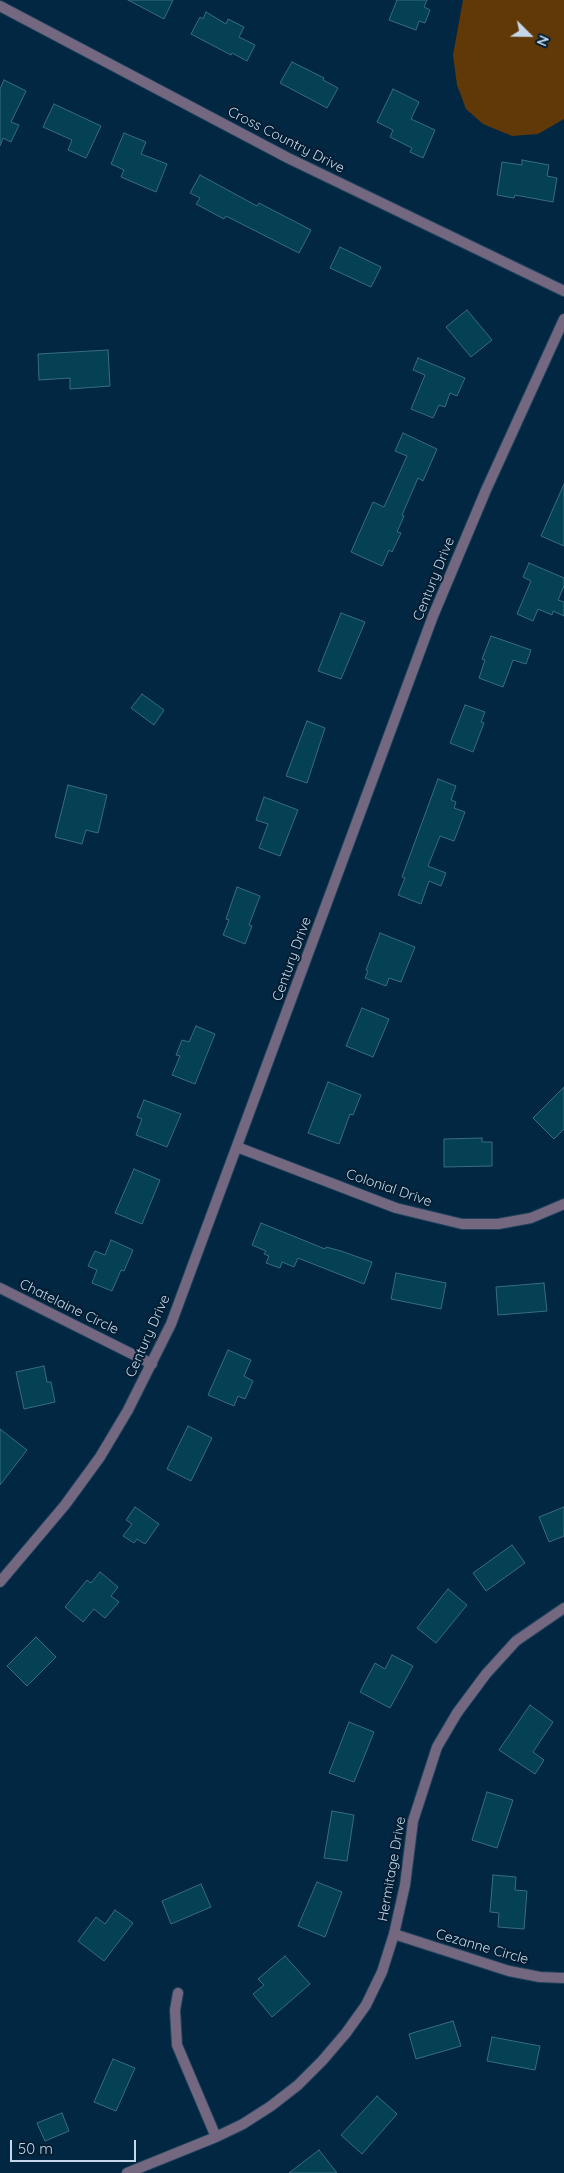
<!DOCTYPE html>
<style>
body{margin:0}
#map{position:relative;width:564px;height:2173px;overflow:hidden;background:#022742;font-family:Quicksand,sans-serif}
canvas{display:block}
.north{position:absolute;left:504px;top:10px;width:50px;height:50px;-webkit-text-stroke:4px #031d32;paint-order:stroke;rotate:113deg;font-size:14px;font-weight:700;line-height:20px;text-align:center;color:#c4d8e9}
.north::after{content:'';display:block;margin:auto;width:18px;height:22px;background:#c4d8e9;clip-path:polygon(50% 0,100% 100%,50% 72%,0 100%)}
.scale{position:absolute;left:10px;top:2140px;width:126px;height:22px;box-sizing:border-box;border:2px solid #c4d8e9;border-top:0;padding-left:6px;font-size:15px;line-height:18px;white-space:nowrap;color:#c4d8e9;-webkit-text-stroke:4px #031d32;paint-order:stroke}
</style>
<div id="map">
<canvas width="564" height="2173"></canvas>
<div class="north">N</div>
<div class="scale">50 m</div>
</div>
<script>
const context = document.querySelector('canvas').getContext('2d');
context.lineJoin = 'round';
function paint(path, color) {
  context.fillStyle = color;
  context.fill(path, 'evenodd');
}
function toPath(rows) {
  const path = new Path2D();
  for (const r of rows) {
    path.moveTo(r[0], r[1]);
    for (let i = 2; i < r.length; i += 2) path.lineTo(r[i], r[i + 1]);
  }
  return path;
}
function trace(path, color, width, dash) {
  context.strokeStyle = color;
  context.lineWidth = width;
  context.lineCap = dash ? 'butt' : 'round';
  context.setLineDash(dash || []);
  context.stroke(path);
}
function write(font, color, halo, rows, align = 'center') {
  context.font = font + ' Quicksand,sans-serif';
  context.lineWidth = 4;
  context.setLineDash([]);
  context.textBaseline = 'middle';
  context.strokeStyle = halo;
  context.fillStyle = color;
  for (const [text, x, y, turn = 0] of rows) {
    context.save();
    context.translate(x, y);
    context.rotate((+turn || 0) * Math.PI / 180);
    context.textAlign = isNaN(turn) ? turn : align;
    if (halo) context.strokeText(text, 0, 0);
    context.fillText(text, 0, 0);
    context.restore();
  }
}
const green = toPath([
 [463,0,564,0,564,119,538,134,512,136,483,124,466,109,457,85,453,55]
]);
const building = toPath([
 [128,0,173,0,164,19,128,0],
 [397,0,427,0,424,7,430,10,425,23,419,21,416,30,389,20,397,0],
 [206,12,226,24,228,19,244,27,239,37,255,45,247,61,232,53,231,55,191,34,200,17,203,19,206,12],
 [292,62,324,78,323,80,338,88,327,108,280,83,292,62],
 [4,80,26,91,11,122,19,125,11,142,3,138,0,146,0,89,4,80],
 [393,89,419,102,411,119,435,130,423,158,410,152,412,148,390,137,393,130,377,122,393,89],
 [54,104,101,126,86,158,68,150,72,140,43,127,54,104],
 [124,133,146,142,141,154,167,164,156,192,121,177,124,170,111,164,124,133],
 [522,160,549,165,547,176,557,178,553,202,515,195,514,198,497,195,502,162,522,165,522,160],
 [200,175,257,206,259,203,311,230,299,253,226,216,224,219,196,204,200,198,190,193,200,175],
 [340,247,381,267,371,287,330,268,340,247],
 [467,310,492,340,471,357,446,327,467,310],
 [108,350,110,386,70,389,70,378,39,380,38,354,108,350],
 [418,358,465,378,457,396,450,393,445,407,439,405,433,418,411,409,425,375,413,370,418,358],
 [403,433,437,449,423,481,418,478,402,515,404,516,397,532,401,533,392,552,389,550,382,566,351,552,373,502,384,507,407,456,395,451,403,433],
 [564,484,564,546,541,536,564,484],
 [529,563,564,578,564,586,558,600,564,602,564,616,553,611,552,615,538,609,533,621,517,614,531,581,523,577,529,563],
 [341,613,365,622,341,679,318,671,341,613],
 [491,636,531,650,526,664,513,660,503,687,479,678,485,660,482,659,491,636],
 [142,694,164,710,154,725,131,708,142,694],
 [465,705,485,712,481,722,484,723,473,752,450,743,465,705],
 [307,721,325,728,307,783,286,776,307,721],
 [438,779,456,786,451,800,456,802,454,808,465,812,454,841,440,836,428,866,446,873,441,886,429,881,421,904,398,895,405,878,402,877,438,779],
 [68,785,107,795,98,833,86,830,82,844,55,837,68,785],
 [264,797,298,810,280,856,259,848,268,824,256,820,264,797],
 [237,887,260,896,249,925,252,926,245,944,223,935,229,920,226,919,237,887],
 [380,933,415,947,401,982,389,978,386,986,365,978,368,971,366,970,380,933],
 [362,1008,389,1019,373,1057,346,1046,362,1008],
 [196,1026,215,1034,195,1084,172,1075,180,1056,176,1055,182,1040,189,1042,196,1026],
 [328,1082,361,1095,353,1115,350,1114,339,1144,308,1133,328,1082],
 [564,1087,564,1129,554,1139,533,1118,564,1087],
 [144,1100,181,1114,167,1147,136,1135,142,1119,137,1117,144,1100],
 [482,1138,482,1142,492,1142,492,1166,444,1167,444,1139,482,1138],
 [134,1169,160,1180,142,1224,115,1213,134,1169],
 [261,1223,325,1249,326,1247,341,1251,372,1262,364,1284,298,1258,294,1267,282,1262,280,1268,266,1263,269,1256,264,1254,266,1251,252,1245,261,1223],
 [111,1240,133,1250,124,1271,121,1270,112,1291,92,1283,97,1270,88,1266,95,1251,105,1255,111,1240],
 [396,1273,446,1283,441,1309,391,1299,396,1273],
 [544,1283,547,1311,498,1315,496,1287,544,1283],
 [228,1350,251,1360,244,1376,253,1381,245,1399,238,1396,234,1406,208,1395,228,1350],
 [44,1366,47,1382,51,1382,55,1402,24,1409,16,1372,44,1366],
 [188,1426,212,1438,191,1481,167,1469,188,1426],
 [0,1429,27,1450,0,1485,0,1429],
 [135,1507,159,1524,145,1544,137,1539,134,1543,123,1536,132,1524,126,1520,135,1507],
 [564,1507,564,1536,549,1542,539,1517,564,1507],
 [512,1545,525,1563,486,1591,473,1573,512,1545],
 [100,1572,118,1587,111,1596,119,1602,105,1618,94,1609,83,1622,65,1607,87,1580,91,1583,100,1572],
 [448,1589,467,1605,436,1643,417,1628,448,1589],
 [36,1637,56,1657,27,1686,7,1666,36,1637],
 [392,1655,413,1666,390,1708,360,1692,375,1663,385,1669,392,1655],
 [530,1705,553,1722,533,1752,544,1760,535,1774,499,1750,530,1705],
 [349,1722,374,1732,354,1782,329,1773,349,1722],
 [487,1792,513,1800,497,1848,472,1840,487,1792],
 [332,1811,354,1815,347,1861,324,1858,332,1811],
 [493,1875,516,1877,515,1890,527,1891,524,1929,498,1927,499,1913,490,1912,493,1875],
 [317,1882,342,1892,325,1937,298,1926,317,1882],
 [201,1884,211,1907,171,1924,162,1901,201,1884],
 [115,1910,133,1923,104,1961,78,1941,96,1917,105,1924,115,1910],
 [285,1956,310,1984,272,2017,253,1994,264,1985,258,1979,285,1956],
 [453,2021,461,2046,416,2059,409,2034,453,2021],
 [492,2037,540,2046,535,2070,487,2061,492,2037],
 [113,2059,135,2068,116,2111,94,2102,113,2059],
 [377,2096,397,2114,362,2154,341,2135,377,2096],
 [62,2113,69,2131,45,2141,37,2123,62,2113],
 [319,2150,337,2173,289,2173,319,2150]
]);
const street = toPath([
 [0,6,288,158,564,291],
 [237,1147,396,1208,462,1224,498,1224,531,1218,564,1204],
 [0,1288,152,1364],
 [0,1582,65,1505,100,1457,128,1410,171,1324,433,616,486,490,564,319],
 [394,1934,509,1971,540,1977,564,1978],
 [178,1993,175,2010,177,2045,216,2137],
 [127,2173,216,2137,243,2124,271,2106,298,2085,322,2061,346,2033,366,2005,382,1972,394,1934,405,1885,413,1821,437,1747,457,1713,486,1674,516,1641,564,1608]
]);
const streetNames = [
 ["Cross Country Drive",286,140,27],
 ["Century Drive",434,579,-68],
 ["Century Drive",292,959,-70],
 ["Colonial Drive",389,1188,19],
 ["Chatelaine Circle",69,1307,26],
 ["Century Drive",148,1336,-66],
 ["Hermitage Drive",392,1869,-80],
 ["Cezanne Circle",482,1947,16]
];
paint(green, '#613907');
paint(building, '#054154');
trace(building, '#386c80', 1);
trace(street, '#21435d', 12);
trace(street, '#736880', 10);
write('14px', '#c4d8e9', '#031d32', streetNames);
</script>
